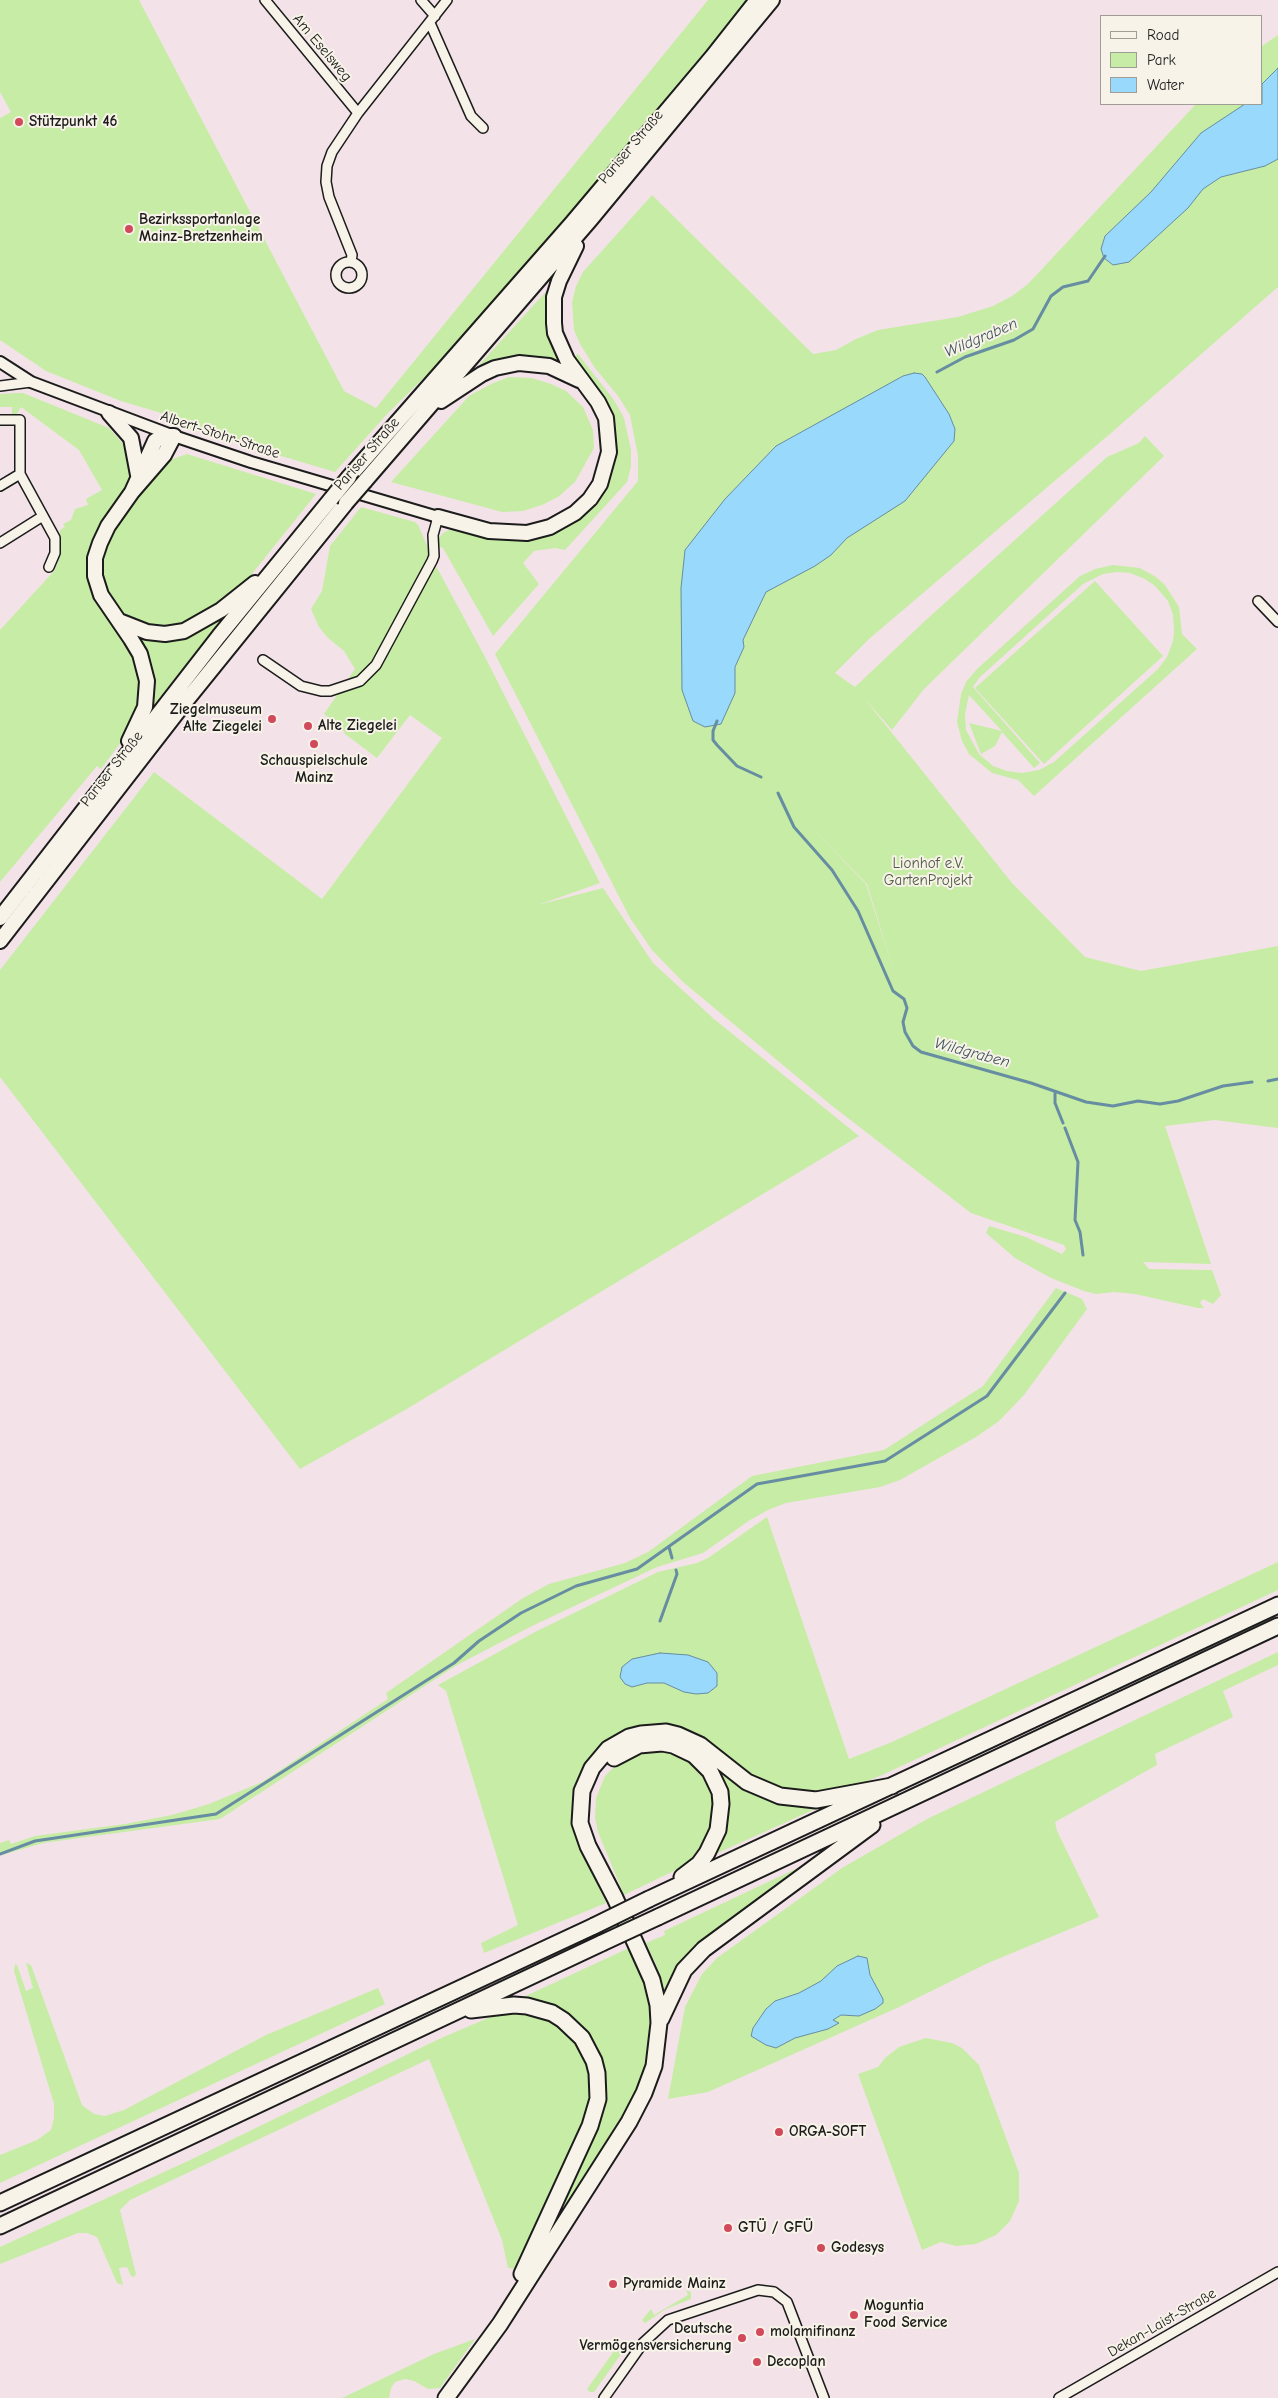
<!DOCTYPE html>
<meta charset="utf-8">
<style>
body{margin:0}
#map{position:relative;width:1278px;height:2398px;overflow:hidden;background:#f3e3e8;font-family:"Comic Neue",sans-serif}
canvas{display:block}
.legend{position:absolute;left:1100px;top:15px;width:162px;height:90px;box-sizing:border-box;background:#f7f3e8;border:1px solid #9f9d96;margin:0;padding:6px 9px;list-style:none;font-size:15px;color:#1c1c1c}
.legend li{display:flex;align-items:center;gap:10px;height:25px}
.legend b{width:25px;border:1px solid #9f9d96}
</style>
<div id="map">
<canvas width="1278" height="2398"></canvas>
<ul class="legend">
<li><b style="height:6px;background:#f7f3e8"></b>Road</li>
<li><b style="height:14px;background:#c7eca5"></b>Park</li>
<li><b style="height:14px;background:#99d9fb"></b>Water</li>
</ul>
</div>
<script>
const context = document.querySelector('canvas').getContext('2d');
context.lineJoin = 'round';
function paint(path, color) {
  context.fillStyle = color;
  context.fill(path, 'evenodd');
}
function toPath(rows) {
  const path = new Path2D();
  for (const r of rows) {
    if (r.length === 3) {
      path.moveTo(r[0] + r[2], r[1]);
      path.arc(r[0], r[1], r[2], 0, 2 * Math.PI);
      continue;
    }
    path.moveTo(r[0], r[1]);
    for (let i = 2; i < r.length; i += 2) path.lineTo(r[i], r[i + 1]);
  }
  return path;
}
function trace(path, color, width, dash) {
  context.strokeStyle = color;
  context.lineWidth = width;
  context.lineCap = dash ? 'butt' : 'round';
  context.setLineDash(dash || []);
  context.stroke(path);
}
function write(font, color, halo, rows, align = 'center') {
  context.font = font + ' "Comic Neue",sans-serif';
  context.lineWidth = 4;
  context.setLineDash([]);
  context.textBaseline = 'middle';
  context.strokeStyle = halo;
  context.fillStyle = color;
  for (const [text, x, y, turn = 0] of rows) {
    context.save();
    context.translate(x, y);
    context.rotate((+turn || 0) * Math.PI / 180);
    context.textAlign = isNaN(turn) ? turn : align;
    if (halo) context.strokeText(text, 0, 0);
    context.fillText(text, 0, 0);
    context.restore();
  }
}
const green = toPath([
 [0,0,139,0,344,391,376,408,708,0,748,0,679,87,550,236,434,368,388,413,335,472,167,422,171,416,121,401,46,371,0,340,0,118,11,112,0,92],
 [1278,35,1278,287,1111,433,869,639,835,673,855,687,927,619,1107,457,1139,443,1145,436,1164,456,924,689,892,730,864,698,1012,883,1085,957,1141,971,1278,946,1278,1128,1215,1120,1165,1126,1211,1264,1143,1262,1149,1269,1212,1270,1221,1295,1213,1304,1203,1299,1200,1303,1204,1308,1198,1308,1135,1294,1114,1292,1096,1294,1084,1291,1051,1278,1015,1258,986,1233,989,1226,1026,1237,1062,1254,1066,1249,1064,1245,971,1213,831,1105,683,982,652,950,630,918,495,654,638,481,638,456,630,415,618,396,595,368,580,344,574,330,572,302,576,286,583,272,652,195,813,354,836,350,856,339,878,330,958,317,993,306,1012,296,1028,284,1196,104,1262,104,1262,46],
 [804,820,867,884,896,978,866,884],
 [552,285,562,360,560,365,481,366,480,364],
 [578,354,614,400,624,418,631,450,631,467,627,482,565,550,555,548,534,551,523,563,539,584,493,636,443,548,438,546,438,539,443,533,451,529,491,538,520,539,534,536,609,479,615,451,615,431,609,412,572,358],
 [509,377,532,378,551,384,566,391,583,407,593,430,594,448,575,482,558,497,542,505,523,511,502,512,391,482,469,396,491,384],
 [16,393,23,393,109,428,125,446,129,445,132,474,122,498,95,538,89,559,88,571,96,600,136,657,142,681,140,704,124,738,101,769,97,766,0,882,0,630,54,571,58,562,60,530,65,527,63,524,71,520,75,509,88,505,86,499,102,490,79,450,21,407,16,415,12,415,12,407,0,407,0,394],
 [187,454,316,494,251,575,225,600,200,619,166,629,134,623,119,613,109,599,101,576,101,563,104,547,117,523,170,460],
 [361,507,415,522,418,525,436,566,485,657,600,883,538,905,603,888,653,963,714,1019,859,1136,405,1410,300,1469,0,1077,0,970,154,772,322,899,442,738,410,715,377,758,345,734,342,728,324,714,355,669,344,651,328,638,319,627,311,609,322,591,330,546],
 [1113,565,1140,568,1156,577,1165,585,1179,607,1182,634,1197,649,1034,796,1018,780,992,773,969,754,962,741,957,722,961,694,966,682,977,669,1080,576,1095,569],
 [1117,572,1130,573,1145,579,1155,586,1168,601,1173,615,1174,631,1173,641,1167,657,1158,669,1054,762,1039,770,1022,773,1007,771,993,766,979,754,966,730,965,714,969,695,1002,731,969,723,981,754,995,746,1002,732,1034,768,1040,763,973,687,979,678,1083,584,1103,574],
 [1095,581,1163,656,1044,764,975,688],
 [223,617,147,714,136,634,208,625],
 [1056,1288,1082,1299,1087,1309,1024,1395,999,1421,976,1437,900,1480,880,1487,786,1503,768,1510,750,1520,703,1553,657,1567,532,1626,457,1665,220,1819,43,1843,2,1855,0,1854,0,1843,9,1840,11,1844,35,1836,125,1824,172,1815,209,1804,262,1782,388,1699,386,1693,523,1598,549,1584,625,1563,648,1552,752,1476,884,1450,983,1386],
 [767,1517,849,1759,892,1742,1278,1562,1278,1590,882,1775,855,1786,828,1794,769,1789,696,1737,588,1764,583,1853,606,1903,484,1953,481,1943,518,1925,446,1691,438,1685,535,1632,658,1572,697,1563,708,1558],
 [1278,1652,1278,1665,1223,1691,1233,1717,1155,1754,1157,1765,1055,1822,1057,1831,1099,1917,988,1963,897,2008,708,2092,668,2099,685,2007,702,1974,717,1958,842,1868,927,1819],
 [662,1749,688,1757,715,1787,716,1829,694,1859,682,1867,624,1895,598,1832,595,1818,596,1798,605,1776,624,1757,636,1752],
 [706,1755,725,1771,824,1805,709,1857,722,1837],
 [821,1857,706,1941,664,1997,657,1967,646,1943,665,1935,664,1931],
 [631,1947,648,1991,651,2016,652,2029,647,2064,635,2098,536,2261,598,2117,589,2040,517,2000],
 [26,1963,31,1965,82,2105,94,2114,105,2116,124,2110,266,2035,378,1988,385,2004,0,2183,0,2155,37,2140,51,2130,54,2118,54,2104,14,1971,15,1964,17,1965,26,1991,33,1988],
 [521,2010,547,2016,562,2025,589,2059,591,2112,517,2269,508,2268,502,2240,429,2059,130,2200,120,2210,136,2274,134,2277,131,2276,127,2267,119,2268,123,2285,117,2283,97,2237,87,2233,78,2233,0,2264,0,2247,188,2161,439,2039,502,2012],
 [926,2038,952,2043,962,2048,979,2065,1019,2173,1019,2201,1010,2221,996,2235,976,2244,956,2246,941,2242,922,2250,858,2074,878,2067,885,2058,899,2047],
 [686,2290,691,2292,691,2299,666,2309,645,2323,642,2320,651,2309,654,2315,688,2295],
 [475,2339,440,2388,428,2389,414,2381,405,2379,395,2382,391,2388,389,2398,342,2398,434,2354],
 [621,2341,627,2346,594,2392,590,2392,587,2389]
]);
const water = toPath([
 [1278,68,1278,159,1265,166,1221,177,1203,189,1188,208,1129,262,1113,265,1104,258,1101,249,1105,236,1151,192,1201,133,1245,104,1262,104,1262,84,1278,68],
 [914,373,922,374,925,377,949,414,955,429,954,441,905,501,847,538,831,555,815,566,766,592,743,640,744,647,735,667,735,693,721,724,705,727,693,721,682,690,681,588,685,550,725,499,776,446,903,376,914,373],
 [660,1653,688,1655,708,1662,717,1673,717,1686,708,1693,696,1694,684,1692,664,1683,647,1683,632,1687,625,1684,620,1677,622,1667,632,1659,660,1653],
 [858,1956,867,1958,870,1975,883,1999,883,2003,875,2009,859,2016,841,2015,833,2020,839,2023,828,2029,795,2038,776,2048,766,2045,751,2036,753,2028,766,2009,775,2001,799,1993,821,1981,837,1966,858,1956]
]);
const stream = toPath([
 [937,372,965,357,1014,340,1033,329,1051,296,1063,287,1088,281,1105,256],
 [717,721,713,731,713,740,717,745,737,766,761,777],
 [778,793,794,827,832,870,858,911,893,991,904,999,907,1008,903,1022,905,1032,913,1046,921,1052,1031,1083,1086,1102,1113,1106,1138,1101,1160,1104,1178,1101,1223,1086,1252,1082],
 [1268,1081,1278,1079],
 [1055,1093,1055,1103,1063,1123],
 [1065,1128,1078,1162,1075,1220,1080,1232,1083,1255],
 [669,1547,672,1558],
 [660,1621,677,1574,676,1570],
 [0,1854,35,1841,216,1814,454,1663,479,1641,521,1613,576,1586,637,1569,757,1484,885,1461,987,1396,1065,1293]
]);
const minor = toPath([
 [265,0,358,113],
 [421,0,435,16],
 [430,23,471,116,483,128],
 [351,262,352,255,329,197,326,182,327,166,332,152,358,113,447,0],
 [349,275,13],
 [0,386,31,382],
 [0,420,20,420,20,474,55,538,55,553,49,567],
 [0,486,20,474],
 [0,543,43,516],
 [1258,601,1278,622],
 [263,660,301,686,321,691,330,691,360,681,376,665,432,561,434,556,433,535,438,517],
 [604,2398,643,2343,668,2320,758,2290,774,2292,787,2302,824,2398],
 [1059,2398,1278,2272]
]);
const tertiary = toPath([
 [0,362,31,382,174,436,251,462,438,517]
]);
const trunk = toPath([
 [441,401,482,374,495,368,519,363,549,366,579,380],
 [109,413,131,438,138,475],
 [349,477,572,223,712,57,757,0],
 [365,481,591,219,772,0],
 [438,517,489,531,527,533,550,527,575,513,590,499,600,484,609,452,606,418,598,402,567,360,555,333,554,323,554,297,559,281,576,246],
 [119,621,147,632,165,634,184,631,221,610,255,583],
 [129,741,145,707,147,681,140,654,131,639,101,595,95,576,95,558,100,543,108,526,132,492,164,455,174,436,163,436,155,441,132,492],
 [0,918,219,636,331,499],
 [0,941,186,701,346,503]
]);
const motorway = toPath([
 [614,1758,639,1745,662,1743,673,1745,694,1755,710,1771,720,1792,721,1804,718,1830,707,1853,699,1864,682,1877],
 [649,1899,1278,1605],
 [658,1917,1278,1626],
 [471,2010,514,2005,527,2006,552,2013,563,2020,582,2038,594,2061,597,2073,598,2099,590,2126,522,2274],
 [661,2019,684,1970,704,1949,872,1825],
 [0,2203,594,1926],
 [0,2226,602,1943],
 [446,2398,500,2324,629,2122,644,2093,654,2066,659,2023,658,2005,652,1980,615,1898,588,1846,580,1823,582,1791,592,1768,608,1749,629,1737,641,1734,666,1732,678,1735,700,1745,747,1782,780,1796,816,1800,892,1786]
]);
const trunkBridge = toPath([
 [331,499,349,477],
 [346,503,365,481]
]);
const motorwayBridge = toPath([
 [594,1926,649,1899],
 [602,1943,658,1917]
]);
const markers = [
 [19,122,5,"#d1495b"],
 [129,229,5,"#d1495b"],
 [272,719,5,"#d1495b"],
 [308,726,5,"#d1495b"],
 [314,744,5,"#d1495b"],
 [779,2132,5,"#d1495b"],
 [728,2228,5,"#d1495b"],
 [821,2248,5,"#d1495b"],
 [613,2284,5,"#d1495b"],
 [854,2315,5,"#d1495b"],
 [760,2332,5,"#d1495b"],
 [742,2338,5,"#d1495b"],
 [757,2362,5,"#d1495b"]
];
const streetNames = [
 ["Am Eselsweg",322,48,50],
 ["Pariser Straße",631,147,-50],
 ["Albert-Stohr-Straße",220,435,18],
 ["Pariser Straße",367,454,-49],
 ["Pariser Straße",112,769,-52],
 ["Dekan-Laist-Straße",1162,2323,-30]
];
const poiNames = [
 ["Stützpunkt 46",29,122],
 ["Bezirkssportanlage",139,220],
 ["Mainz-Bretzenheim",139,237],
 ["Ziegelmuseum",262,710,"right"],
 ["Alte Ziegelei",262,727,"right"],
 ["Alte Ziegelei",318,726],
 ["Schauspielschule",314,761,"center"],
 ["Mainz",314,778,"center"],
 ["ORGA-SOFT",789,2132],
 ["GTÜ / GFÜ",738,2228],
 ["Godesys",831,2248],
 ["Pyramide Mainz",623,2284],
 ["Moguntia",864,2306],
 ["Food Service",864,2323],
 ["Deutsche",732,2329,"right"],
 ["Vermögensversicherung",732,2346,"right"],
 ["molamifinanz",770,2332],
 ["Decoplan",767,2362]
];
const parkNames = [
 ["Lionhof e.V.",928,864],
 ["GartenProjekt",928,881]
];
const waterNames = [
 ["Wildgraben",981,338,-23],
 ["Wildgraben",972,1053,15]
];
paint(green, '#c7eca5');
paint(water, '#99d9fb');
trace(water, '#678da2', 1);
trace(stream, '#678da2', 3);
trace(minor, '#1c1c1c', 12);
trace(tertiary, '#1c1c1c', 14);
trace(trunk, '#1c1c1c', 18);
trace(motorway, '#1c1c1c', 19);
trace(minor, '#f7f3e8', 9);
trace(tertiary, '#f7f3e8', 10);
trace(trunk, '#f7f3e8', 14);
trace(motorway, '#f7f3e8', 15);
trace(trunkBridge, '#1c1c1c', 18, []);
trace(motorwayBridge, '#1c1c1c', 19, []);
trace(trunkBridge, '#f7f3e8', 14);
trace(motorwayBridge, '#f7f3e8', 15);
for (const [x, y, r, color] of markers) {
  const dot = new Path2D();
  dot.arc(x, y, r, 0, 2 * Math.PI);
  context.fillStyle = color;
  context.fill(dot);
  trace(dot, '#f7f3e8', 2);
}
write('15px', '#1c1c1c', '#f7f3e8', streetNames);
write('bold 15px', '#1c1c1c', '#f7f3e8', poiNames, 'left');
write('15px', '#4f5a45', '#f7f3e8', parkNames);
write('italic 16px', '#42555f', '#f7f3e8', waterNames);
</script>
